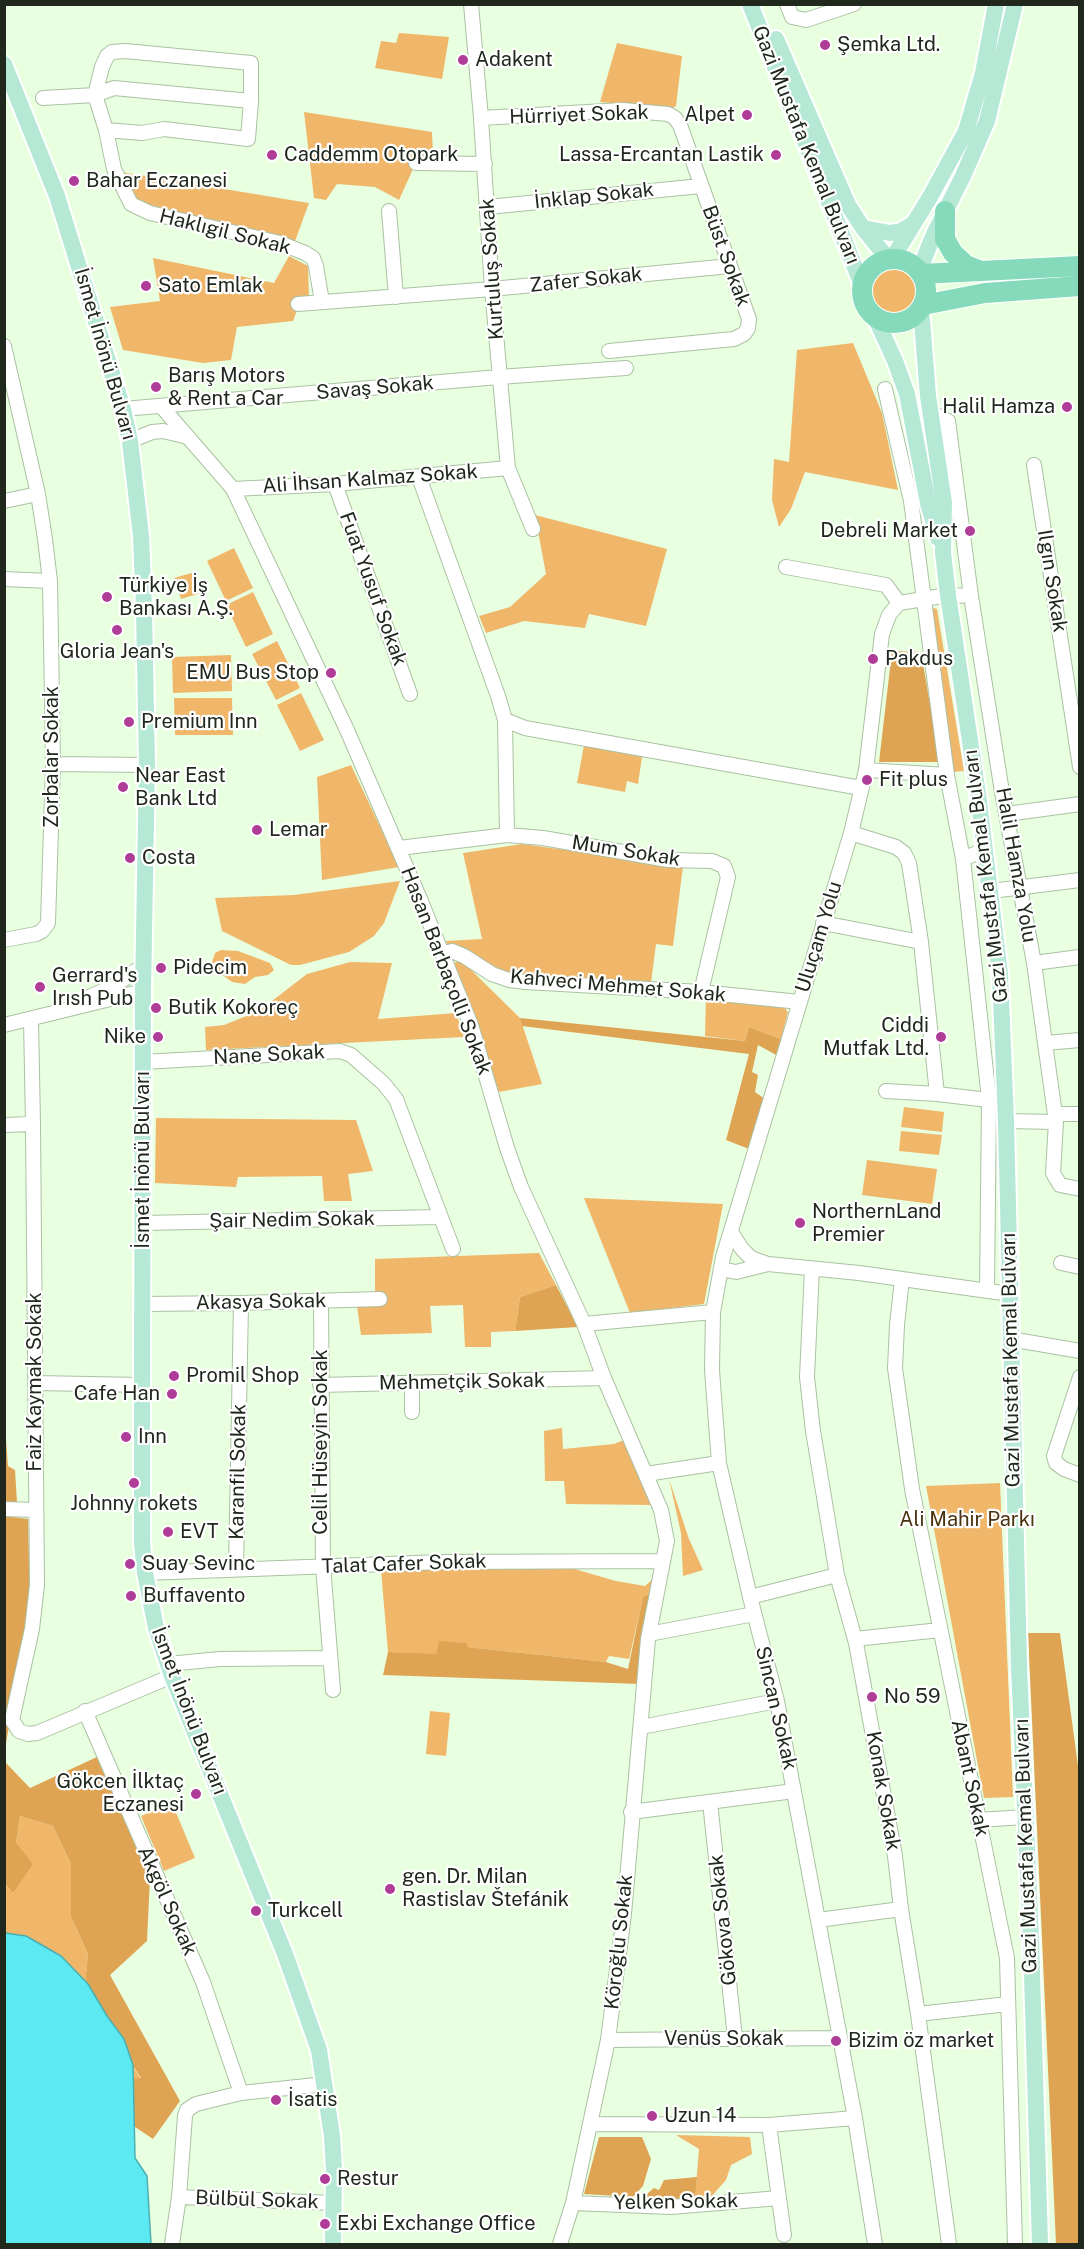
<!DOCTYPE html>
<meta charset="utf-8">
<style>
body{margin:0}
#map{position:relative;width:1084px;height:2249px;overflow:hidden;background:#e8ffe0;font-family:"Public Sans",sans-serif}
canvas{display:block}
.frame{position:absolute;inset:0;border:6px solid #20281d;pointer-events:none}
</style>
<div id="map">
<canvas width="1084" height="2249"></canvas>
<div class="frame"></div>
</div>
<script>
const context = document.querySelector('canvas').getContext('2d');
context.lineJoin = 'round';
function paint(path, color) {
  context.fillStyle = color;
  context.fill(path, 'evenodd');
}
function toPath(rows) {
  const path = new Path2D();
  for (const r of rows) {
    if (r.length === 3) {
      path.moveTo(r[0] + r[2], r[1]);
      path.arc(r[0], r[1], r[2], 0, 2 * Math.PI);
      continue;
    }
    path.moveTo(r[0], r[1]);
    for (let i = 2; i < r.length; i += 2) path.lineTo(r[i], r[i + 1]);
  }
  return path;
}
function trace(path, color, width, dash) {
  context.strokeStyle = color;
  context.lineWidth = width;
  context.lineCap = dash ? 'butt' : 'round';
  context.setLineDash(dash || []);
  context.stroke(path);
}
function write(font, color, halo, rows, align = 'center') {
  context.font = font + ' "Public Sans",sans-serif';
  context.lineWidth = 4.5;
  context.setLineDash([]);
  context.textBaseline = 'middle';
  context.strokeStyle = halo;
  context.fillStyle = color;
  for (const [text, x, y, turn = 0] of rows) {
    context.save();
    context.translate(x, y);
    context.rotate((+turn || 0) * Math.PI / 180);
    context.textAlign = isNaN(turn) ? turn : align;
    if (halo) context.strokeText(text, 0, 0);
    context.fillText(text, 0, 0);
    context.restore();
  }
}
const green = toPath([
 [399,33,449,37,442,79,375,68,381,41,396,43],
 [617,43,682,56,676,106,671,109,600,102],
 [304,112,432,132,433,156,426,158,422,169,413,169,399,200,375,187,337,184,326,200,314,198],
 [121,172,309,203,295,241,143,203,134,198],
 [289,256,308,266,309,298,302,297,293,321,237,327,231,360,203,363,123,350,110,307,160,301,153,258,274,283],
 [895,293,25],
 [853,343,882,413,898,490,805,472,791,509,779,527,772,500,774,459,789,462,797,350],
 [535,515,667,549,646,626,589,614,585,628,524,621,486,633,479,616,510,607,546,574],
 [234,548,253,588,226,601,207,561],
 [195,572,201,593,181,599,174,578],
 [253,592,273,634,246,647,226,605],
 [930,607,937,609,964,771,952,772],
 [277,641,300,688,276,700,252,654],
 [231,655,232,691,173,693,172,657],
 [301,693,324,740,300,751,277,705],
 [174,698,232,698,233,735,175,735],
 [584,745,642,757,638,784,627,781,625,792,577,783],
 [351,765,399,867,322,880,317,777],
 [522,844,683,866,673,946,656,944,651,983,512,975,447,944,446,941,482,939,463,853],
 [400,881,384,923,374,936,349,952,300,965,291,965,222,931,215,898,294,895],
 [221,950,238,951,270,963,274,970,268,975,255,977,245,984,232,982,217,971,212,962,215,953],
 [461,960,520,1018,542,1084,499,1092,454,963],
 [350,962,392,963,378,1019,456,1013,464,1037,206,1050,205,1027,224,1025,259,1011,307,974],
 [706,997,784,1007,788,1012,781,1039,749,1027,745,1041,705,1036],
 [904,1107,944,1112,942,1132,901,1127],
 [156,1118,356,1120,373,1171,348,1174,352,1201,324,1201,322,1176,238,1177,236,1187,155,1183],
 [901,1131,942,1135,939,1155,899,1151],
 [867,1160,937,1169,932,1204,862,1195],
 [584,1198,723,1204,704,1304,630,1313],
 [539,1253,556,1285,520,1297,515,1331,491,1332,491,1347,465,1347,463,1305,430,1306,432,1333,361,1335,357,1306,375,1305,375,1259],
 [562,1428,563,1449,614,1444,624,1440,652,1505,566,1504,564,1481,545,1481,544,1431],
 [669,1479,689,1539,703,1570,683,1576,681,1533],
 [1000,1483,1013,1797,984,1798,926,1486],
 [538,1565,571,1568,616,1581,645,1586,655,1577,653,1593,643,1598,629,1659,609,1656,606,1662,467,1647,467,1643,439,1642,436,1655,388,1652,381,1570],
 [430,1711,450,1713,446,1756,426,1754],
 [172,1803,195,1858,164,1871,141,1816],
 [20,1816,53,1826,71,1864,71,1917,88,1954,84,1993,141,2079,5,2148,4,1884,14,1893,16,1843],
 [676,2135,750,2137,752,2154,731,2165,726,2180,710,2198,695,2199,699,2149]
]);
const forest = toPath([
 [892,651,921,652,940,762,879,762],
 [520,1018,745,1041,749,1027,781,1039,778,1056,758,1045,752,1072,758,1075,755,1092,765,1099,749,1149,726,1140,749,1054,522,1026],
 [556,1285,578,1327,515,1331,520,1297],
 [4,1413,8,1466,15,1470,17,1502,5,1502],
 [5,1516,28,1519,30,1599,5,1750],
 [653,1593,640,1684,383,1675,388,1652,436,1654,439,1641,467,1643,467,1647,606,1662,628,1669,643,1597],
 [1028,1633,1060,1633,1079,1773,1079,2244,1056,2244],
 [97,1757,150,1878,147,1941,110,1975,180,2101,153,2139,123,2119,89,2085,141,2078,84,1993,88,1954,71,1917,71,1864,53,1826,20,1816,16,1843,33,1864,13,1893,5,1884,5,1762,30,1788],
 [599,2137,642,2137,651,2159,643,2186,633,2197,584,2194],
 [697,2177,695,2199,641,2199,654,2188,659,2190,664,2180]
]);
const water = toPath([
 [5,1933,26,1936,61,1956,88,1984,107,2016,124,2039,133,2065,135,2158,147,2176,151,2244,5,2244,5,1933]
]);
const minor = toPath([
 [471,4,481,118,492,289,508,468,533,529],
 [787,4,792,17,806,20,854,4],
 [95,95,102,67,107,56,112,52,125,51,251,63,251,101],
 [43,98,95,95,114,88,251,101,248,139,164,129,142,133,106,130,95,95],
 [481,118,623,110,668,114,675,118,680,125,749,319,748,328,744,334,734,339,609,351],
 [106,130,114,169,131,204,150,213,280,243,305,253,313,258,316,266,322,302],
 [416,163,485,164],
 [488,207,701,186],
 [389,211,396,297],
 [298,304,492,289,730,266],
 [4,346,38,494,45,539,50,581,53,764,48,923,42,931,36,934,4,940],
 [885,389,911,501,947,775],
 [161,406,233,489,347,730,420,899,471,1025,507,1148,521,1187,584,1324,604,1378,661,1510,667,1541,648,1639,624,1914,608,2040,573,2203,560,2244],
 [123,409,499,377,626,368],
 [930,412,948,421,971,596,1002,792,1034,963,1045,1043,1056,1122,1053,1173,1060,1185,1080,1189],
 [130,441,152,432,163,431,188,437],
 [1034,465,1080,767],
 [419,477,498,696,505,720,525,728,861,788],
 [335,484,410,694],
 [233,489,335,484,508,468],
 [4,501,38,494],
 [786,567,886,585,899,603],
 [4,579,50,581],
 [899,603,948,595,971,596],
 [505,720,507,835],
 [53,764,147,765],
 [866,770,947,775,963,859],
 [1007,814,1080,804],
 [851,833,896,847,904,853,909,863,921,942,937,1094],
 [399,848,507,835,543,838,668,860,712,861,724,866,728,877,701,992],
 [986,849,963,859,989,1099,987,1291],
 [991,891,1080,880],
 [823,923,921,942],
 [443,953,452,951,464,956,492,974,509,980,526,982,701,992,800,1002],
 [1034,963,1080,957],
 [87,998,114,986,144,965],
 [31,1020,33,1124,37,1585,32,1629,12,1720,19,1731,28,1734,37,1733,172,1676],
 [4,1025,143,991],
 [1045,1043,1080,1040],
 [143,1062,340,1051,351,1055,383,1083,396,1099,453,1249],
 [886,1091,937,1094,997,1101],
 [1055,1114,1080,1114],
 [1006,1121,1056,1122],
 [4,1125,33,1124],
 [143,1223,440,1217],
 [731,1232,742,1249,751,1258,768,1264,859,1273,1010,1294],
 [1061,1263,1080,1267],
 [721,1269,736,1272,768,1264],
 [812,1269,807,1377,813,1431,837,1575,856,1643,895,1856,901,1909,918,2014,949,2244],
 [902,1279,897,1325,895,1368,912,1489,1007,1958,1015,2244],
 [321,1301,323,1566,333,1690],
 [143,1304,241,1303,380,1299],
 [584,1324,713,1312],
 [1010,1339,1080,1351],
 [1080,1377,1054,1456,1056,1463,1064,1469,1080,1475],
 [35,1383,142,1385],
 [412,1383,412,1412],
 [320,1385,604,1378],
 [646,1474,719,1463],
 [4,1509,36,1510],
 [236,1568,241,1303],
 [145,1573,442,1562,663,1561],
 [750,1597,837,1575],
 [650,1635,654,1633,754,1614],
 [855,1639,940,1630],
 [168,1664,220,1659,329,1658],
 [85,1711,203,1982,241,2093],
 [641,1727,777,1701],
 [710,1802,735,2038],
 [631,1812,794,1791],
 [978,1820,1025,1817],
 [818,1920,901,1909],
 [918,2014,1008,2004],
 [608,2040,839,2038],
 [590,2124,769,2125,855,2118],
 [769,2125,784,2235],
 [179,2197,334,2203],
 [573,2203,671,2207,779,2198],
 [172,2244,179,2197,185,2116,187,2110,196,2104,241,2093,325,2084],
 [875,2244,855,2118,777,1701,750,1597,719,1463,712,1370,713,1312,723,1257,851,833,866,770,882,634,889,615,899,603]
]);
const major = toPath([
 [750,4,862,285],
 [776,39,848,205,863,228,888,259],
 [4,64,57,196,123,409,130,441,141,536,144,608,147,765,143,991,142,1385,142,1542,145,1573,156,1628,172,1676,285,1954,319,2050,332,2136,334,2169,333,2244],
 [863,228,890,233,901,231,913,224],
 [892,259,930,197,966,131,983,73,996,4],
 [919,271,934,234,963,176,987,121,1015,4],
 [921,308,928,396,944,503,943,553,948,595,978,794,1000,974,1006,1121,1019,1667,1031,1941,1040,2244],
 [875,317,895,361,907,394,928,503,938,538]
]);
const highway = toPath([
 [945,211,945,239,953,253,966,265,981,271],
 [894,291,32],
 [921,274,1080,266],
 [923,305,985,293,1080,286]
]);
const markers = [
 [825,45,6,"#af3d98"],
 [463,60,6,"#af3d98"],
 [747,115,6,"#af3d98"],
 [272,155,6,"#af3d98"],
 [776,155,6,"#af3d98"],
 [74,181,6,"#af3d98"],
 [146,286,6,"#af3d98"],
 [156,387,6,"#af3d98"],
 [1067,407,6,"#af3d98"],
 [970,531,6,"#af3d98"],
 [107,597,6,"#af3d98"],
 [117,630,6,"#af3d98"],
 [873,659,6,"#af3d98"],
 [331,673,6,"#af3d98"],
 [129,722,6,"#af3d98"],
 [867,780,6,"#af3d98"],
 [123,787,6,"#af3d98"],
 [257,830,6,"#af3d98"],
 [130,858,6,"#af3d98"],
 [161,968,6,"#af3d98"],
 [40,987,6,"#af3d98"],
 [156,1008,6,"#af3d98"],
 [158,1037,6,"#af3d98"],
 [941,1037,6,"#af3d98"],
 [800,1223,6,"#af3d98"],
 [174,1376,6,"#af3d98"],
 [172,1394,6,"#af3d98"],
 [126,1437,6,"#af3d98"],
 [134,1483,6,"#af3d98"],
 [168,1532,6,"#af3d98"],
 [130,1564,6,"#af3d98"],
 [131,1596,6,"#af3d98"],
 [872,1697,6,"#af3d98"],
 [196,1794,6,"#af3d98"],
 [390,1889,6,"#af3d98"],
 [256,1911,6,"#af3d98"],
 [836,2041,6,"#af3d98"],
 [276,2100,6,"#af3d98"],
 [652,2116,6,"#af3d98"],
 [325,2179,6,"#af3d98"],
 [325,2224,6,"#af3d98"]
];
const poiNames = [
 ["Şemka Ltd.",837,45],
 ["Adakent",475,60],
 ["Alpet",735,115,"right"],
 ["Caddemm Otopark",284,155],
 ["Lassa-Ercantan Lastik",764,155,"right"],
 ["Bahar Eczanesi",86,181],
 ["Sato Emlak",158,286],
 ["Barış Motors",168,376],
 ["& Rent a Car",168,399],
 ["Halil Hamza",1055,407,"right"],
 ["Debreli Market",958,531,"right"],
 ["Türkiye İş",119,586],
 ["Bankası A.Ş.",119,609],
 ["Gloria Jean's",117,652,"center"],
 ["Pakdus",885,659],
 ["EMU Bus Stop",319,673,"right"],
 ["Premium Inn",141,722],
 ["Near East",135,776],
 ["Bank Ltd",135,799],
 ["Fit plus",879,780],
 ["Lemar",269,830],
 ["Costa",142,858],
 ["Pidecim",173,968],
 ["Gerrard's",52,976],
 ["Irısh Pub",52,999],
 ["Butik Kokoreç",168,1008],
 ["Ciddi",929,1026,"right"],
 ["Mutfak Ltd.",929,1049,"right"],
 ["Nike",146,1037,"right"],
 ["NorthernLand",812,1212],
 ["Premier",812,1235],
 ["Promil Shop",186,1376],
 ["Cafe Han",160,1394,"right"],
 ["Inn",138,1437],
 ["Johnny rokets",134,1504,"center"],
 ["EVT",180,1532],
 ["Suay Sevinc",142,1564],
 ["Buffavento",143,1596],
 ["No 59",884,1697],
 ["Gökcen İlktaç",184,1782,"right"],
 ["Eczanesi",184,1805,"right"],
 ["gen. Dr. Milan",402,1877],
 ["Rastislav Štefánik",402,1900],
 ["Turkcell",268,1911],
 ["Bizim öz market",848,2041],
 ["İsatis",288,2100],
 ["Uzun 14",664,2116],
 ["Restur",337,2179],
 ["Exbi Exchange Office",337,2224]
];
const streetNames = [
 ["Hürriyet Sokak",579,115,-2],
 ["Gazi Mustafa Kemal Bulvarı",806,145,68],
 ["İnklap Sokak",594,196,-6],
 ["Haklıgil Sokak",225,232,14],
 ["Büst Sokak",726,256,70],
 ["Kurtuluş Sokak",492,269,-94],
 ["Zafer Sokak",586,280,-6],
 ["İsmet İnönü Bulvarı",105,354,74],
 ["Savaş Sokak",375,388,-5],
 ["Ali İhsan Kalmaz Sokak",370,479,-4],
 ["Ilgın Sokak",1052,581,81],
 ["Fuat Yusuf Sokak",373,589,70],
 ["Zorbalar Sokak",52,757,-90],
 ["Mum Sokak",626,851,9],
 ["Halil Hamza Yolu",1016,865,80],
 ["Gazi Mustafa Kemal Bulvarı",986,876,-97],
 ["Uluçam Yolu",819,937,-73],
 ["Hasan Barbaçolli Sokak",446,971,69],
 ["Kahveci Mehmet Sokak",618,986,5],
 ["Nane Sokak",269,1055,-3],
 ["İsmet İnönü Bulvarı",143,1160,-90],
 ["Şair Nedim Sokak",292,1220,-1],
 ["Akasya Sokak",261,1302,-1],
 ["Gazi Mustafa Kemal Bulvarı",1011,1360,-91],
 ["Faiz Kaymak Sokak",35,1382,-90],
 ["Mehmetçik Sokak",462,1382,-1],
 ["Celil Hüseyin Sokak",321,1442,-90],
 ["Karanfil Sokak",238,1472,-89],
 ["Talat Cafer Sokak",404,1564,-2],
 ["Sincan Sokak",776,1708,77],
 ["İsmet İnönü Bulvarı",189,1711,69],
 ["Abant Sokak",970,1778,78],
 ["Konak Sokak",883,1791,80],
 ["Gazi Mustafa Kemal Bulvarı",1026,1846,-92],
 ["Akgöl Sokak",167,1901,66],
 ["Gökova Sokak",723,1920,-96],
 ["Köroğlu Sokak",619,1942,-84],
 ["Venüs Sokak",724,2039],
 ["Bülbül Sokak",257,2200,2],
 ["Yelken Sokak",676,2202,-1]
];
const parkNames = [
 ["Ali Mahir Parkı",967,1520]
];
paint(green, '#f0b669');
paint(forest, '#dfa453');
paint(water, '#5de9f2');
trace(water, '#4bafb2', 1.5);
trace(minor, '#abc1a3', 16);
trace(major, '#fff', 20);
trace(highway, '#fff', 22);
trace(minor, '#fff', 14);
trace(major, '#b5e9d6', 16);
trace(highway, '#84dabb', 20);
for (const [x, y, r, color] of markers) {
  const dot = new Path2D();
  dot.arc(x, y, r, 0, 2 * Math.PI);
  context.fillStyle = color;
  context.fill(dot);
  trace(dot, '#fff', 2);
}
write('20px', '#20281d', '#fff', poiNames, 'left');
write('20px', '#20281d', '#fff', streetNames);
write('20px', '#4a320f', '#fff', parkNames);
</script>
